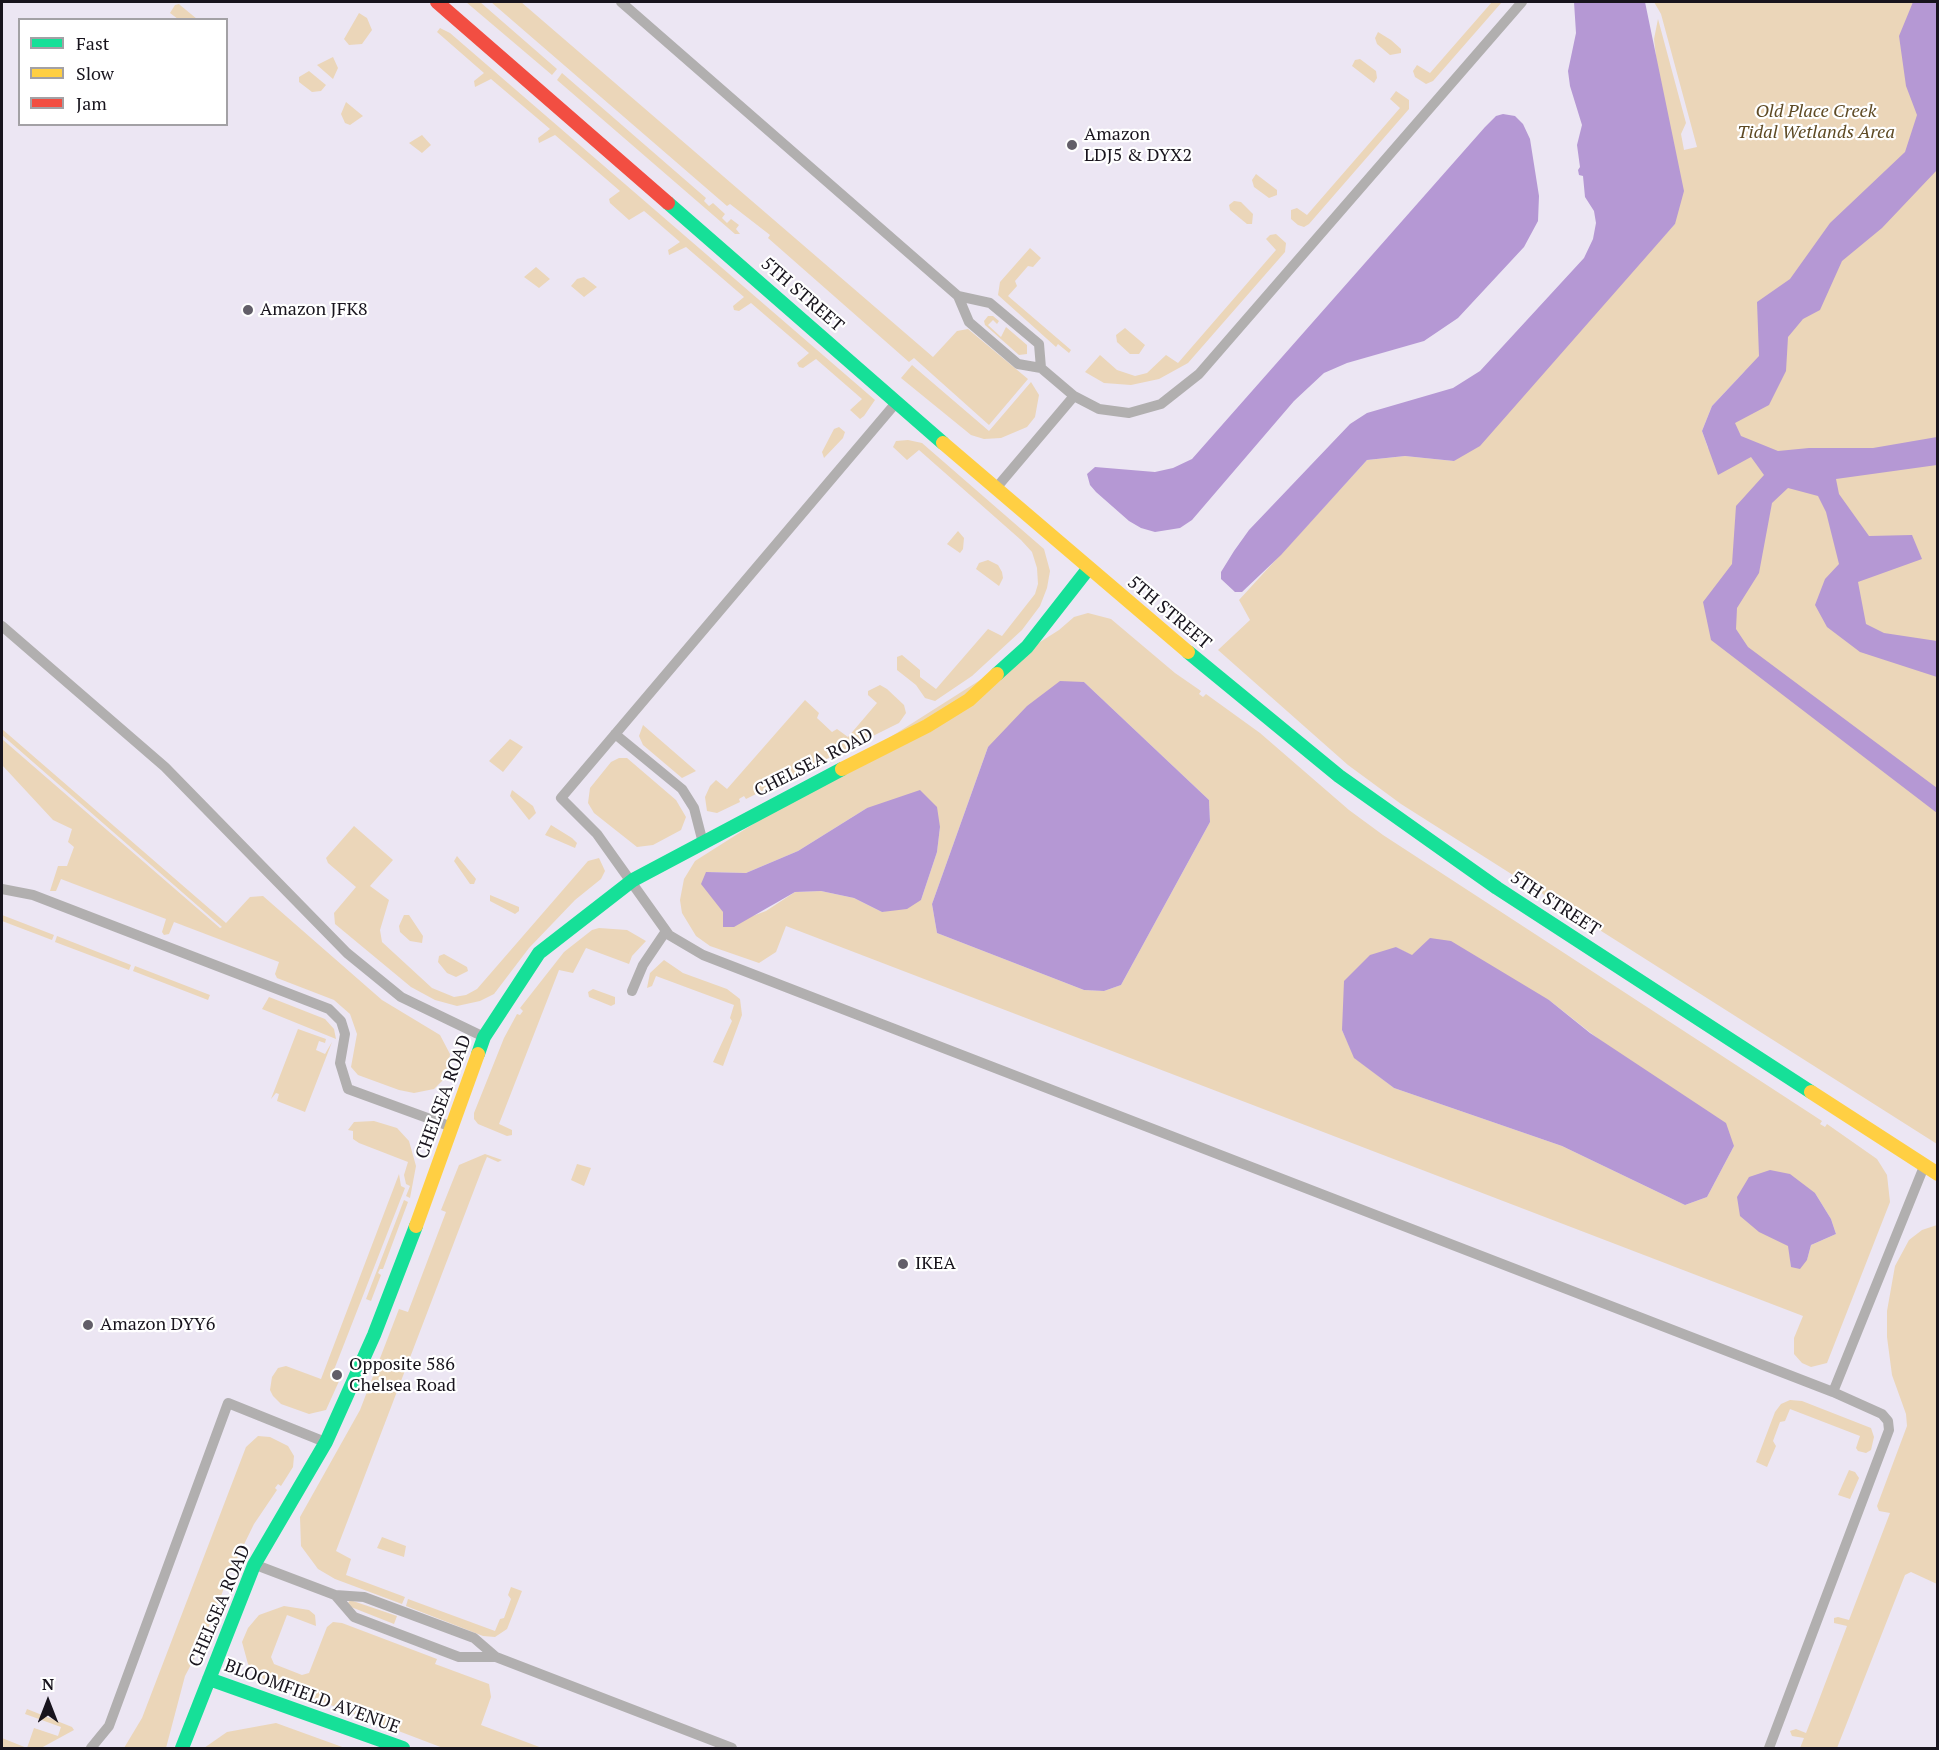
<!DOCTYPE html>
<style>
body{margin:0}
#map{position:relative;width:1939px;height:1750px;overflow:hidden;background:#ece6f3;font-family:"PT Serif",serif}
canvas{display:block}
.frame{position:absolute;inset:0;border:3px solid #18141d;pointer-events:none}
.legend{position:absolute;left:18px;top:18px;width:210px;height:108px;box-sizing:border-box;background:#fff;border:2px solid #a3a1a5;margin:0;padding:8px 10px;list-style:none;font-size:18px;color:#18141d}
.legend li{display:flex;align-items:center;gap:12px;height:30px}
.legend b{width:30px;border:2px solid #a3a1a5}
.north{position:absolute;left:18px;top:1672px;width:60px;height:60px;-webkit-text-stroke:4px #fff;paint-order:stroke;rotate:0deg;font-size:16px;font-weight:700;line-height:24px;text-align:center;color:#18141d}
.north::after{content:'';display:block;margin:auto;width:21px;height:27px;background:#18141d;clip-path:polygon(50% 0,100% 100%,50% 72%,0 100%)}
</style>
<div id="map">
<canvas width="1939" height="1750"></canvas>
<div class="frame"></div>
<ul class="legend">
<li><b style="height:8px;background:#16e098"></b>Fast</li>
<li><b style="height:8px;background:#ffcf43"></b>Slow</li>
<li><b style="height:8px;background:#f24e42"></b>Jam</li>
</ul>
<div class="north">N</div>
</div>
<script>
const context = document.querySelector('canvas').getContext('2d');
context.lineJoin = 'round';
function paint(path, color) {
  context.fillStyle = color;
  context.fill(path, 'evenodd');
}
function toPath(rows) {
  const path = new Path2D();
  for (const r of rows) {
    path.moveTo(r[0], r[1]);
    for (let i = 2; i < r.length; i += 2) path.lineTo(r[i], r[i + 1]);
  }
  return path;
}
function trace(path, color, width, dash) {
  context.strokeStyle = color;
  context.lineWidth = width;
  context.lineCap = dash ? 'butt' : 'round';
  context.setLineDash(dash || []);
  context.stroke(path);
}
function write(font, color, halo, rows, align = 'center') {
  context.font = font + ' "PT Serif",serif';
  context.lineWidth = 4.5;
  context.setLineDash([]);
  context.textBaseline = 'middle';
  context.strokeStyle = halo;
  context.fillStyle = color;
  for (const [text, x, y, turn = 0] of rows) {
    context.save();
    context.translate(x, y);
    context.rotate((+turn || 0) * Math.PI / 180);
    context.textAlign = isNaN(turn) ? turn : align;
    if (halo) context.strokeText(text, 0, 0);
    context.fillText(text, 0, 0);
    context.restore();
  }
}
const green = toPath([
 [466,2,480,2,557,69,552,75],
 [491,2,521,2,933,357,957,331,968,329,1028,379,989,425,914,358,909,362,768,238,770,235,730,204,727,206],
 [1492,2,1502,2,1433,81,1426,84,1415,77,1413,71,1417,65,1430,73],
 [1654,2,1937,2,1937,1144,1401,804,1348,765,1218,650,1250,620,1239,600,1367,460,1405,456,1454,461,1675,224,1654,39,1658,19,1686,123,1681,134,1684,150,1697,147,1661,14],
 [1745,371,1709,448,1708,448,1702,431,1712,406],
 [179,4,180,5,197,19,178,19,170,13,175,5],
 [359,13,367,18,372,30,362,44,349,45,344,39],
 [440,28,450,33,875,400,864,416,860,419,850,410,862,399,816,359,803,368,799,367,797,363,809,353,751,303,739,311,734,310,733,306,744,297,686,247,669,255,668,250,680,242,650,216,644,211,629,220,610,203,609,199,620,191,555,135,539,143,538,138,550,129,491,79,475,87,474,81,484,73,437,32],
 [1378,32,1391,40,1401,49,1401,53,1390,55,1377,44,1375,38],
 [333,57,338,68,333,79,317,65],
 [1360,59,1376,71,1377,78,1374,83,1352,66,1355,60],
 [309,71,326,85,321,91,312,92,299,82,299,77],
 [562,73,706,198,704,201,709,206,713,203,725,214,722,218,727,223,731,219,739,225,736,229,740,234,735,234,557,80],
 [1396,91,1409,100,1409,109,1309,224,1304,227,1298,225,1291,219,1291,210,1297,208,1307,215,1400,108,1390,99],
 [346,102,363,116,350,125,345,123,341,114],
 [422,135,431,145,422,153,409,143],
 [1256,174,1277,190,1277,195,1269,198,1254,187,1252,180],
 [1234,201,1241,202,1253,214,1252,224,1247,224,1230,210,1229,205],
 [1276,234,1286,243,1285,252,1188,363,1159,379,1131,385,1104,383,1085,372,1100,355,1117,370,1135,376,1147,373,1166,355,1178,363,1276,250,1266,239,1270,235],
 [1030,248,1041,258,1033,267,1028,266,1015,281,1017,286,1008,296,1071,350,1069,353,1058,344,1056,347,998,295,1000,282],
 [536,267,550,279,539,288,524,277],
 [584,277,597,287,584,297,571,286,577,279],
 [988,316,993,316,999,321,997,324,993,320,988,325,1001,337,1006,327,1027,345,1027,354,1019,355,985,325,984,321],
 [1125,328,1145,345,1139,354,1130,354,1117,342,1116,335],
 [912,365,989,431,1031,382,1039,395,1035,417,1027,427,1001,438,984,439,971,435,901,378],
 [839,427,845,432,843,438,824,458,822,452,834,429],
 [908,440,922,443,1044,549,1050,571,1047,588,1040,606,1022,630,972,676,935,701,925,698,916,685,897,670,897,657,902,655,920,670,920,677,936,689,988,629,1002,636,1035,594,1038,584,1037,568,1032,552,1021,540,919,450,907,460,893,447,896,441],
 [958,531,964,538,963,549,960,553,947,544],
 [988,560,998,565,1002,572,1003,578,999,586,976,569,979,563],
 [1088,613,1111,619,1175,673,1201,691,1199,694,1203,697,1206,694,1260,733,1349,810,1383,835,1822,1121,1820,1124,1825,1127,1827,1124,1877,1159,1887,1175,1890,1202,1827,1363,1811,1367,1802,1363,1794,1354,1794,1338,1803,1316,786,926,776,952,759,963,710,946,696,936,682,913,680,900,684,879,695,861,1059,630,1074,617],
 [1084,682,1209,800,1210,822,1121,985,1104,991,1084,990,937,933,932,904,988,747],
 [867,808,940,827,937,852,921,900,882,912,854,898,821,891,795,892,766,911,723,927,723,912,706,872,746,873,798,851],
 [1396,947,1412,956,1549,1000,1734,1146,1707,1197,1685,1205,1562,1146,1394,1088,1355,1058,1342,1030],
 [1815,1193,1831,1219,1836,1234,1811,1245,1807,1260,1791,1267,1789,1246],
 [880,685,887,689,904,705,906,713,899,723,746,799,744,796,739,799,740,802,717,813,707,811,705,797,710,786,716,780,727,789,805,700,819,713,817,718,832,732,837,729,848,737,877,703,868,695,868,691],
 [643,725,696,771,682,778,643,745,639,736],
 [2,729,226,923,250,897,263,896,382,1000,440,1035,450,1054,448,1075,434,1089,414,1093,399,1090,358,1075,351,1067,357,1034,350,1014,334,1000,277,978,275,974,279,962,174,922,169,934,164,935,162,932,166,919,61,879,56,891,50,891,58,866,67,866,74,847,68,842,72,829,53,820,2,765,2,739,220,928,222,927,2,735],
 [510,739,523,747,503,772,489,761],
 [619,758,627,758,676,800,686,817,681,830,653,845,637,847,594,813,588,803,590,788,611,762],
 [512,790,533,806,536,813,529,820,510,796],
 [551,825,572,838,577,843,575,848,545,835],
 [354,826,393,860,370,886,389,900,380,930,382,942,432,988,454,997,466,995,477,989,588,861,599,858,605,871,601,879,575,900,529,948,494,994,480,1001,457,1006,435,1000,411,987,335,924,334,913,356,887,328,863,326,858],
 [457,856,476,879,474,884,470,884,454,861],
 [490,895,519,907,519,911,515,914,490,901],
 [2,915,54,935,52,940,2,921],
 [404,915,409,915,423,936,422,943,410,941,400,932,399,926],
 [599,928,627,930,646,941,632,956,629,964,586,948,573,973,559,970,499,1124,512,1130,512,1135,507,1136,478,1124,474,1119,474,1113,504,1038,517,1014,520,1015,523,1011,520,1008,564,952,592,930],
 [57,936,131,965,129,970,55,942],
 [444,954,467,967,468,971,456,977,447,973,438,962,439,956],
 [664,960,683,973,727,989,740,999,742,1015,723,1066,713,1062,732,1021,730,1018,734,1005,656,976,652,986,647,988,650,973],
 [135,966,210,995,208,1000,133,971],
 [593,989,615,997,615,1004,611,1006,589,997,588,992],
 [269,997,325,1019,334,1029,336,1039,262,1009],
 [298,1029,326,1039,325,1043,319,1041,316,1050,325,1054,332,1042,305,1112,277,1101,279,1094,276,1093,271,1099],
 [374,1121,397,1128,409,1141,416,1166,410,1198,406,1196,410,1186,406,1184,404,1175,408,1162,359,1143,353,1139,353,1131,348,1130,354,1122],
 [485,1154,502,1160,498,1162,487,1157,484,1164,336,1551,351,1559,346,1575,405,1597,402,1604,335,1579,318,1569,301,1546,300,1517,360,1410,399,1309,408,1312,446,1212,441,1210,459,1165],
 [577,1164,591,1168,584,1186,571,1180],
 [399,1174,401,1186,405,1188,332,1375,340,1379,326,1410,309,1414,281,1404,273,1396,270,1390,272,1377,278,1368,286,1366,321,1379],
 [404,1200,408,1202,383,1269,380,1269,378,1273,381,1275,371,1301,366,1299],
 [1937,1225,1937,1584,1911,1572,1905,1575,1837,1748,1800,1748,1804,1738,1792,1736,1790,1731,1796,1729,1806,1733,1817,1705,1847,1626,1834,1623,1834,1618,1838,1617,1849,1620,1890,1513,1879,1511,1877,1506,1907,1426,1906,1414,1892,1375,1887,1337,1887,1311,1895,1266,1909,1240,1922,1230],
 [1790,1400,1802,1401,1871,1428,1874,1437,1871,1450,1866,1453,1858,1451,1856,1448,1860,1436,1790,1409,1785,1421,1780,1422,1773,1441,1776,1446,1767,1467,1756,1462,1775,1412,1781,1404],
 [258,1436,270,1437,288,1446,294,1456,293,1467,281,1486,278,1484,275,1488,277,1490,254,1524,230,1573,202,1644,185,1676,166,1748,124,1748,142,1718,246,1447],
 [1849,1470,1855,1472,1859,1478,1850,1499,1838,1495],
 [382,1537,406,1546,404,1557,377,1548],
 [511,1587,522,1591,507,1629,495,1637,483,1636,406,1606,408,1599,495,1631,500,1619,504,1618,511,1599,508,1595],
 [350,1600,397,1616,394,1624,351,1607,348,1603],
 [284,1606,309,1610,315,1615,316,1626,287,1615,271,1657,274,1664,302,1675,309,1673,327,1627,333,1622,342,1623,437,1659,435,1664,489,1684,491,1697,481,1725,542,1748,443,1748,265,1680,248,1664,242,1642,248,1628,259,1615],
 [27,1709,72,1727,74,1730,41,1748,2,1748,2,1738,27,1748,34,1728,58,1736,61,1727,25,1714],
 [276,1723,345,1748,204,1748,227,1732]
]);
const water = toPath([
 [1574,2,1645,2,1684,191,1675,224,1480,446,1454,461,1405,456,1367,460,1281,555,1242,592,1235,592,1221,579,1221,572,1234,551,1249,530,1350,424,1367,413,1453,388,1480,371,1584,258,1593,239,1596,223,1594,211,1585,197,1583,176,1579,175,1578,170,1580,167,1577,145,1582,125,1570,86,1568,71,1576,33],
 [1913,2,1937,2,1937,170,1882,228,1842,261,1820,310,1803,319,1788,337,1786,371,1769,405,1735,423,1741,436,1778,451,1809,448,1873,448,1937,437,1937,465,1836,479,1839,494,1869,536,1912,535,1922,559,1858,582,1866,624,1884,633,1937,641,1937,677,1860,652,1827,627,1815,605,1825,579,1839,564,1826,512,1818,496,1788,488,1772,503,1759,573,1737,608,1736,629,1748,647,1937,788,1937,813,1711,640,1703,602,1732,564,1736,506,1764,475,1751,457,1718,475,1702,431,1712,406,1759,356,1757,302,1790,279,1830,223,1905,152,1917,115,1906,86,1899,36],
 [1503,114,1515,116,1523,124,1530,139,1539,196,1538,221,1524,247,1458,318,1424,341,1347,363,1324,373,1294,401,1192,520,1180,528,1155,532,1141,528,1129,521,1096,492,1090,485,1087,474,1095,467,1155,472,1173,468,1192,459,1485,127,1496,116],
 [1060,681,1084,682,1209,800,1210,822,1121,985,1104,991,1084,990,937,933,932,904,988,747,1027,706],
 [920,790,937,807,940,827,937,852,921,900,907,909,882,912,854,898,821,891,795,892,734,927,723,927,723,912,701,884,706,872,746,873,798,851,867,808],
 [1430,938,1451,941,1549,1000,1590,1033,1726,1123,1734,1146,1707,1197,1685,1205,1562,1146,1394,1088,1354,1058,1342,1030,1344,981,1370,955,1396,947,1412,955],
 [1770,1170,1790,1174,1815,1193,1831,1219,1836,1234,1811,1245,1807,1260,1800,1269,1791,1267,1788,1246,1759,1232,1740,1216,1737,1197,1749,1177]
]);
const lane = toPath([
 [621,2,958,296,969,322,1018,364,1041,368,1074,396,1099,409,1129,413,1161,404,1199,374,1522,2],
 [958,296,990,303,1039,344,1041,368],
 [895,404,561,798,597,834,669,935,703,955,1833,1392,1923,1169],
 [997,487,1074,396],
 [2,626,165,767,347,953,401,997,482,1036],
 [615,734,682,789,694,808,702,839],
 [2,889,33,895,329,1009,341,1021,345,1034,340,1063,348,1089,452,1127],
 [632,991,643,965,666,931],
 [256,1565,335,1595,364,1597,474,1638,496,1657,732,1748],
 [335,1595,354,1617,459,1657,496,1657],
 [91,1748,109,1726,228,1403,325,1442],
 [1769,1748,1889,1430,1888,1421,1882,1414,1833,1392]
]);
const fast = toPath([
 [668,203,943,443],
 [1188,652,1339,776,1497,888,1811,1092],
 [997,674,1027,647,1088,569],
 [478,1054,484,1037,539,953,633,880,842,769],
 [209,1679,403,1748],
 [182,1748,254,1565,326,1442,374,1335,416,1226]
]);
const slow = toPath([
 [943,443,1188,652],
 [842,769,927,726,969,700,997,674],
 [1811,1092,1938,1174],
 [416,1226,478,1054]
]);
const jam = toPath([
 [437,2,668,203]
]);
const markers = [
 [1072,145,6,"#625e68"],
 [248,310,6,"#625e68"],
 [903,1264,6,"#625e68"],
 [88,1325,6,"#625e68"],
 [337,1375,6,"#625e68"]
];
const parkNames = [
 ["Old Place Creek",1816,112],
 ["Tidal Wetlands Area",1816,133]
];
const poiNames = [
 ["Amazon",1084,135],
 ["LDJ5 & DYX2",1084,156],
 ["Amazon JFK8",260,310],
 ["IKEA",915,1264],
 ["Amazon DYY6",100,1325],
 ["Opposite 586",349,1365],
 ["Chelsea Road",349,1386]
];
const streetNames = [
 ["5TH STREET",802,295,41],
 ["5TH STREET",1169,613,40],
 ["CHELSEA ROAD",814,763,-27],
 ["5TH STREET",1555,904,33],
 ["CHELSEA ROAD",444,1097,-70],
 ["CHELSEA ROAD",220,1606,-67],
 ["BLOOMFIELD AVENUE",312,1697,20]
];
paint(green, '#ebd6b9');
paint(water, '#b598d4');
trace(lane, '#b1afaf', 10);
trace(fast, '#16e098', 14);
trace(slow, '#ffcf43', 14);
trace(jam, '#f24e42', 14);
for (const [x, y, r, color] of markers) {
  const dot = new Path2D();
  dot.arc(x, y, r, 0, 2 * Math.PI);
  context.fillStyle = color;
  context.fill(dot);
  trace(dot, '#fff', 2);
}
write('italic 18px', '#5e4a24', '#fff', parkNames);
write('18px', '#18141d', '#fff', poiNames, 'left');
write('18px', '#18141d', '#fff', streetNames);
</script>
